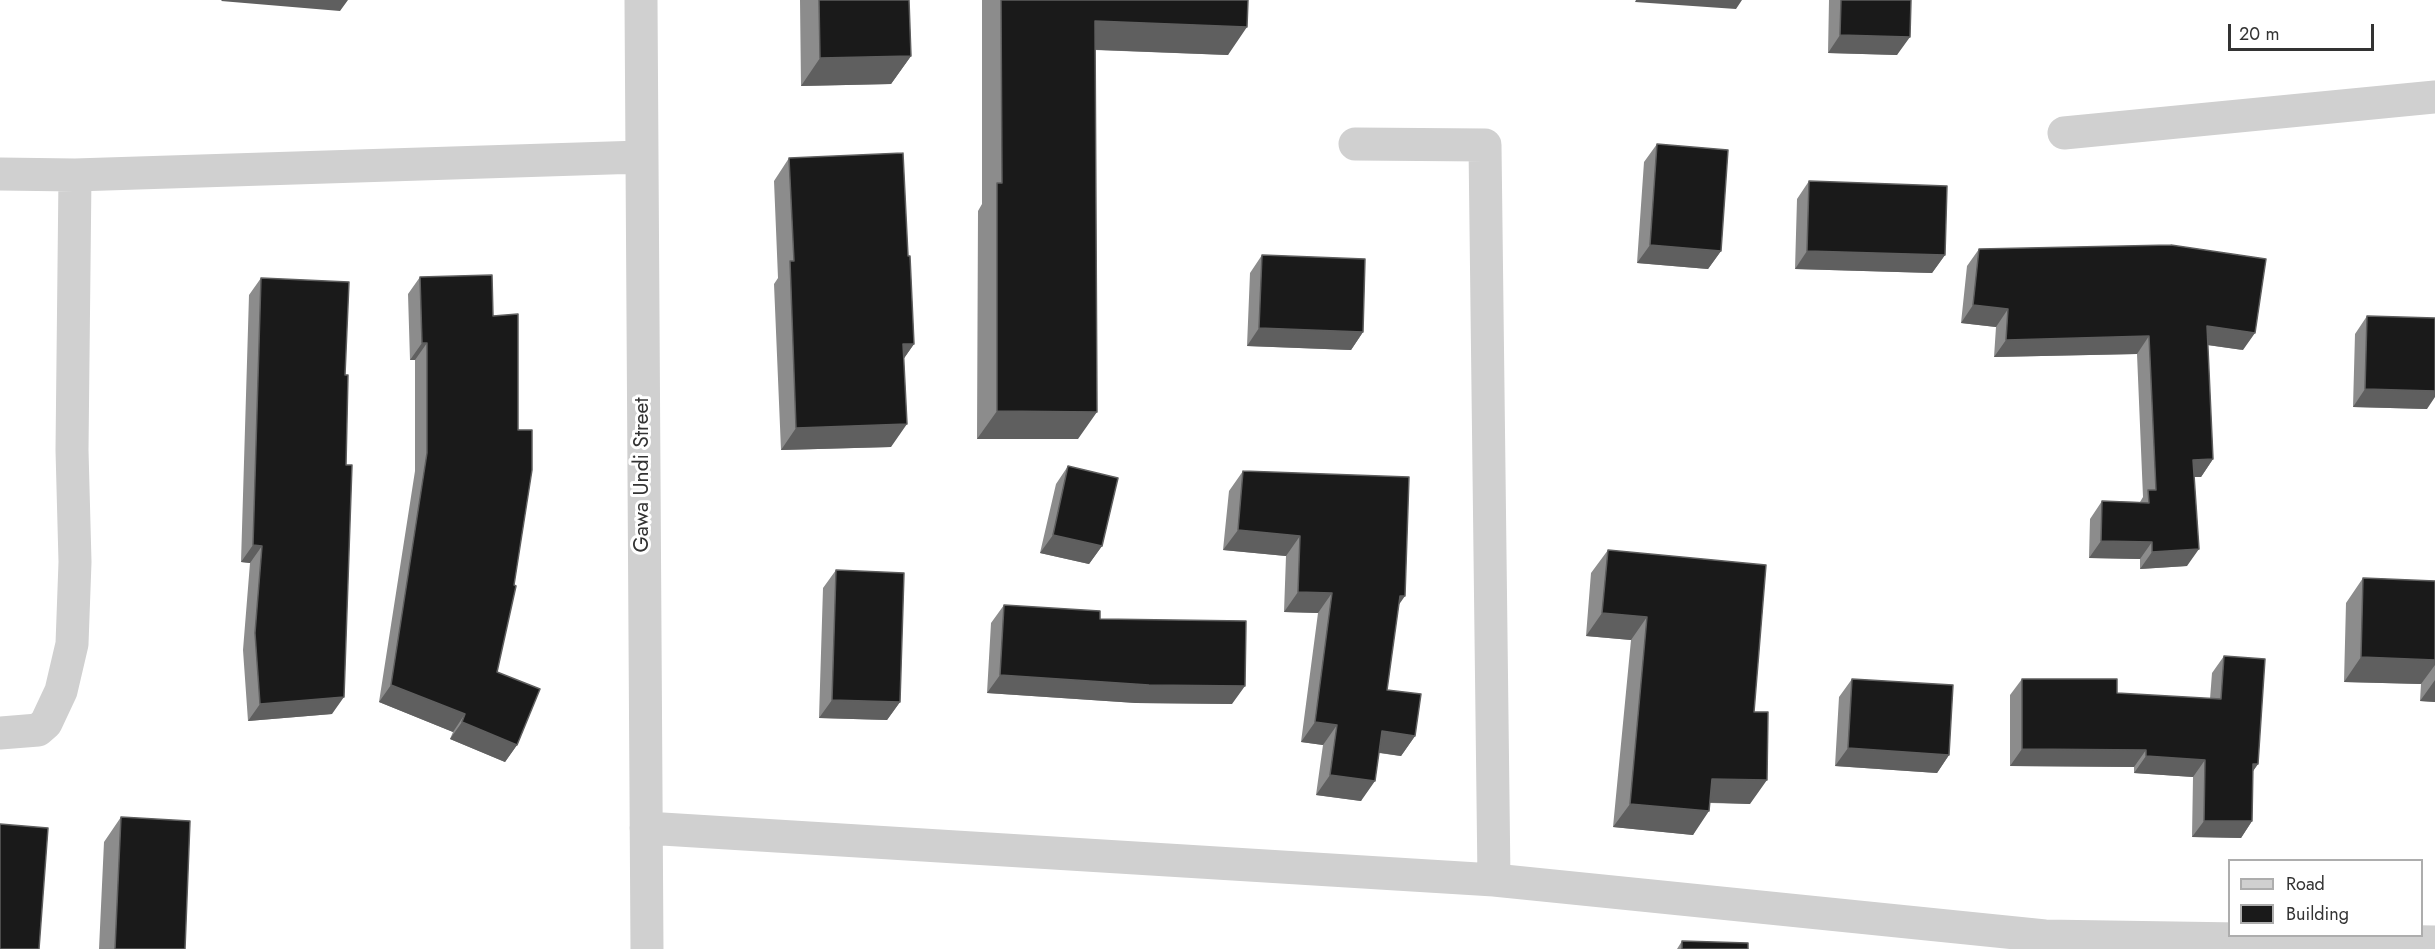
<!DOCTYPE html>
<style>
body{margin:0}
#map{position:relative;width:2435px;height:949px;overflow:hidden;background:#fff;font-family:Jost,sans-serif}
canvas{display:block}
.legend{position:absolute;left:2228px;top:859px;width:195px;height:78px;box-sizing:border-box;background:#fff;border:2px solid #adadad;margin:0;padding:8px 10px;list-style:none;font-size:18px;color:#333}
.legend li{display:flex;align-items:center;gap:12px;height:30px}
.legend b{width:30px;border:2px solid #adadad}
.scale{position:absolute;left:2228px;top:24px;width:146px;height:27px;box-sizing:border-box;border:3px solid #333;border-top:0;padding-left:8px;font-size:18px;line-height:21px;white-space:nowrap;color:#333;-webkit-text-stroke:4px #fff;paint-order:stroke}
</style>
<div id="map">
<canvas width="2435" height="949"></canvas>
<ul class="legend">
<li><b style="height:8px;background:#d0d0d0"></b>Road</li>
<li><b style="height:16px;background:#1a1a1a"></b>Building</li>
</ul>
<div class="scale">20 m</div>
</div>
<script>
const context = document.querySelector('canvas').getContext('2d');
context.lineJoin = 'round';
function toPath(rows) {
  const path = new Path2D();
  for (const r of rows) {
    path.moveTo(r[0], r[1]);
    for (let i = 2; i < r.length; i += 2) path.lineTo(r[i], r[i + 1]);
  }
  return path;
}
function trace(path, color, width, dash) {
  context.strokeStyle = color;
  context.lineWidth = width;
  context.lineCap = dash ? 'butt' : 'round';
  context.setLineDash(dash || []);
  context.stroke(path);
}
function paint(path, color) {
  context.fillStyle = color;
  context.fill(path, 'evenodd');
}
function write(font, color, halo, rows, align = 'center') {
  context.font = font + ' Jost,sans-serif';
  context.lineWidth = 6;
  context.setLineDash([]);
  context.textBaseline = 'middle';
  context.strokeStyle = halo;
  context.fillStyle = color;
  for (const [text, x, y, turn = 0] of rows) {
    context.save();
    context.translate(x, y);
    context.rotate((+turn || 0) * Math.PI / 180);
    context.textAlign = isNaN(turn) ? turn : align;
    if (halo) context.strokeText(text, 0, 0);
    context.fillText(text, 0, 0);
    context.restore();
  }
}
const minor = toPath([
 [641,0,647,949],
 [2064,133,2435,97],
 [1355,144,1485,145,1494,880],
 [0,174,75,175,641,157],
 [0,733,38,730,46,723,61,691,72,644,75,562,72,450,75,175],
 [646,828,1494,880,2045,936,2435,942]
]);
const wall = toPath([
 [800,0,909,0,911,56,891,84,801,86],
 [982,0,1248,0,1228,55,1095,50,1078,439,977,439,978,211,982,204],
 [1829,0,1911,0,1897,55,1828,53],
 [1657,144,1721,251,1708,269,1637,263,1644,162],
 [789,158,908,256,914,344,904,358,891,447,781,450,774,284,778,278,774,181],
 [1809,181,1945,255,1932,273,1795,269,1797,199],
 [1979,249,2243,350,2207,345,2213,459,2201,477,2194,477,2187,566,2140,569,2140,559,2089,558,2090,519,2102,501,2140,502,2143,497,2137,354,1994,357,1996,327,1961,323,1967,266],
 [1262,255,1363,332,1351,350,1247,346,1250,273],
 [420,277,497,672,517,745,505,762,450,739,453,732,379,702,415,471,415,360,410,360,408,294],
 [261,278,345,375,332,714,248,721,243,650,250,563,241,562,249,295],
 [2367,316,2427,409,2353,407,2355,334],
 [1068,466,1102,546,1089,564,1040,553,1056,484],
 [1243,471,1398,606,1387,690,1415,736,1401,756,1379,753,1361,801,1316,795,1323,745,1301,742,1318,613,1284,612,1286,556,1223,550,1229,491],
 [1608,550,1754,712,1750,804,1710,803,1693,835,1613,827,1631,640,1586,636,1591,573],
 [836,570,900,702,887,720,819,718,823,588],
 [2363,578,2435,581,2435,702,2420,701,2421,684,2344,682,2346,603],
 [1004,605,1100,619,1232,704,1136,703,987,693,991,623],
 [2224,656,2258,764,2253,771,2252,821,2241,838,2192,837,2193,777,2134,773,2134,767,2010,766,2010,695,2022,679,2117,693,2210,699,2212,673],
 [1852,679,1949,755,1937,773,1835,766,1839,697],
 [121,817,185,949,99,949,104,842],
 [1682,941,1748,949,1677,949]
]);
const shadedWall = toPath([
 [222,0,348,0,340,11,221,1],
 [1636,0,1742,0,1736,9,1635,2],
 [1095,21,1247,27,1228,55,1076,49],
 [1840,35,1910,37,1897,55,1828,53],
 [911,56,891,84,801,86,820,58],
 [1650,245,1721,251,1708,269,1637,263],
 [1807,251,1945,255,1932,273,1795,269],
 [1973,305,2008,309,1996,327,1961,323],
 [2207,326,2255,333,2243,350,2194,343],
 [1259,328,1363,332,1351,350,1247,346],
 [2149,336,2137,354,1994,357,2006,340],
 [422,343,427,343,415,360,410,360],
 [903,344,914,344,898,367],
 [2365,389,2435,391,2435,397,2427,409,2353,407],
 [997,411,1097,412,1078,439,977,439],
 [907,424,891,447,781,450,796,428],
 [2213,459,2201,477,2181,477,2193,460],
 [1238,530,1300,536,1286,556,1223,550],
 [1053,535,1102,546,1089,564,1040,553],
 [2101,541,2152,542,2140,559,2089,558],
 [253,545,262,546,250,563,241,562],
 [2199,549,2187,566,2140,569,2152,552],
 [1298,592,1332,593,1318,613,1284,612],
 [1400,596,1405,596,1391,616],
 [1602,613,1647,617,1631,640,1586,636],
 [2361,657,2435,660,2435,665,2421,684,2344,682],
 [1000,675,1245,686,1232,704,1136,703,987,693],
 [2435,680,2435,702,2420,701],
 [391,685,465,714,453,732,379,702],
 [344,697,332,714,248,721,260,704],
 [832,700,900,702,887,720,819,718],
 [462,722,517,745,505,762,450,739],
 [1315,722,1337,725,1323,745,1301,742],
 [1382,731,1415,736,1401,756,1368,751],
 [1848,748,1949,755,1937,773,1835,766],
 [2022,749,2146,750,2134,767,2010,766],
 [2146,756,2205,760,2193,777,2134,773],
 [2253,764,2258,764,2246,781],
 [1330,775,1375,781,1361,801,1316,795],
 [1712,779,1767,780,1750,804,1696,802],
 [1630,804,1709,811,1693,835,1613,827],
 [2204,821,2252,821,2241,838,2192,837]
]);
const building = toPath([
 [819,0,909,0,911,56,820,58,819,0],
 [1001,0,1248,0,1247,27,1095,21,1097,412,997,411,997,183,1002,183,1001,0],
 [1841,0,1911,0,1910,37,1840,35,1841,0],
 [1657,144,1728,150,1721,251,1650,245,1657,144],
 [903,153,908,256,910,256,914,344,903,344,907,424,796,428,790,261,794,261,789,158,903,153],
 [1809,181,1947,186,1945,255,1807,251,1809,181],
 [2171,245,2266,259,2255,333,2207,326,2213,459,2193,460,2199,549,2152,552,2152,542,2101,541,2102,501,2149,503,2148,490,2156,490,2149,336,2006,340,2008,309,1973,305,1979,249,2171,245],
 [1262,255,1365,259,1363,332,1259,328,1262,255],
 [492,275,493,316,518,314,518,430,532,430,532,470,514,585,516,586,497,672,540,689,517,745,462,722,465,714,391,685,427,453,427,343,422,343,420,277,492,275],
 [261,278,349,282,345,375,348,375,346,465,352,465,344,697,260,704,255,633,262,546,253,545,261,278],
 [2367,316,2435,318,2435,391,2365,389,2367,316],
 [1068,466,1118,478,1102,546,1053,535,1068,466],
 [1243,471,1409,477,1405,596,1400,596,1387,690,1421,694,1415,736,1382,731,1375,781,1330,775,1337,725,1315,722,1332,593,1298,592,1300,536,1238,530,1243,471],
 [1608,550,1766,565,1754,712,1768,712,1767,780,1712,779,1709,811,1630,804,1647,617,1602,613,1608,550],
 [836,570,904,573,900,702,832,700,836,570],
 [2363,578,2435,581,2435,660,2361,657,2363,578],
 [1004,605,1100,611,1100,619,1246,621,1245,686,1149,685,1000,675,1004,605],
 [2224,656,2265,659,2258,764,2253,764,2252,821,2204,821,2205,760,2146,756,2146,750,2022,749,2022,679,2117,679,2117,693,2221,699,2224,656],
 [1852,679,1953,685,1949,755,1848,748,1852,679],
 [121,817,190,821,185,949,115,949,121,817],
 [0,824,48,828,39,949,0,949,0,824],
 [1682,941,1748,943,1748,949,1682,949,1682,941]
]);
const streetNames = [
 ["Gawa Undi Street",643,475,-90]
];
trace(minor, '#d0d0d0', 33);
paint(wall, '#8c8c8c');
paint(shadedWall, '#5f5f5f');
paint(building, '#1a1a1a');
trace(building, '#5f5f5f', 1.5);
write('21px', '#333', '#fff', streetNames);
</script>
